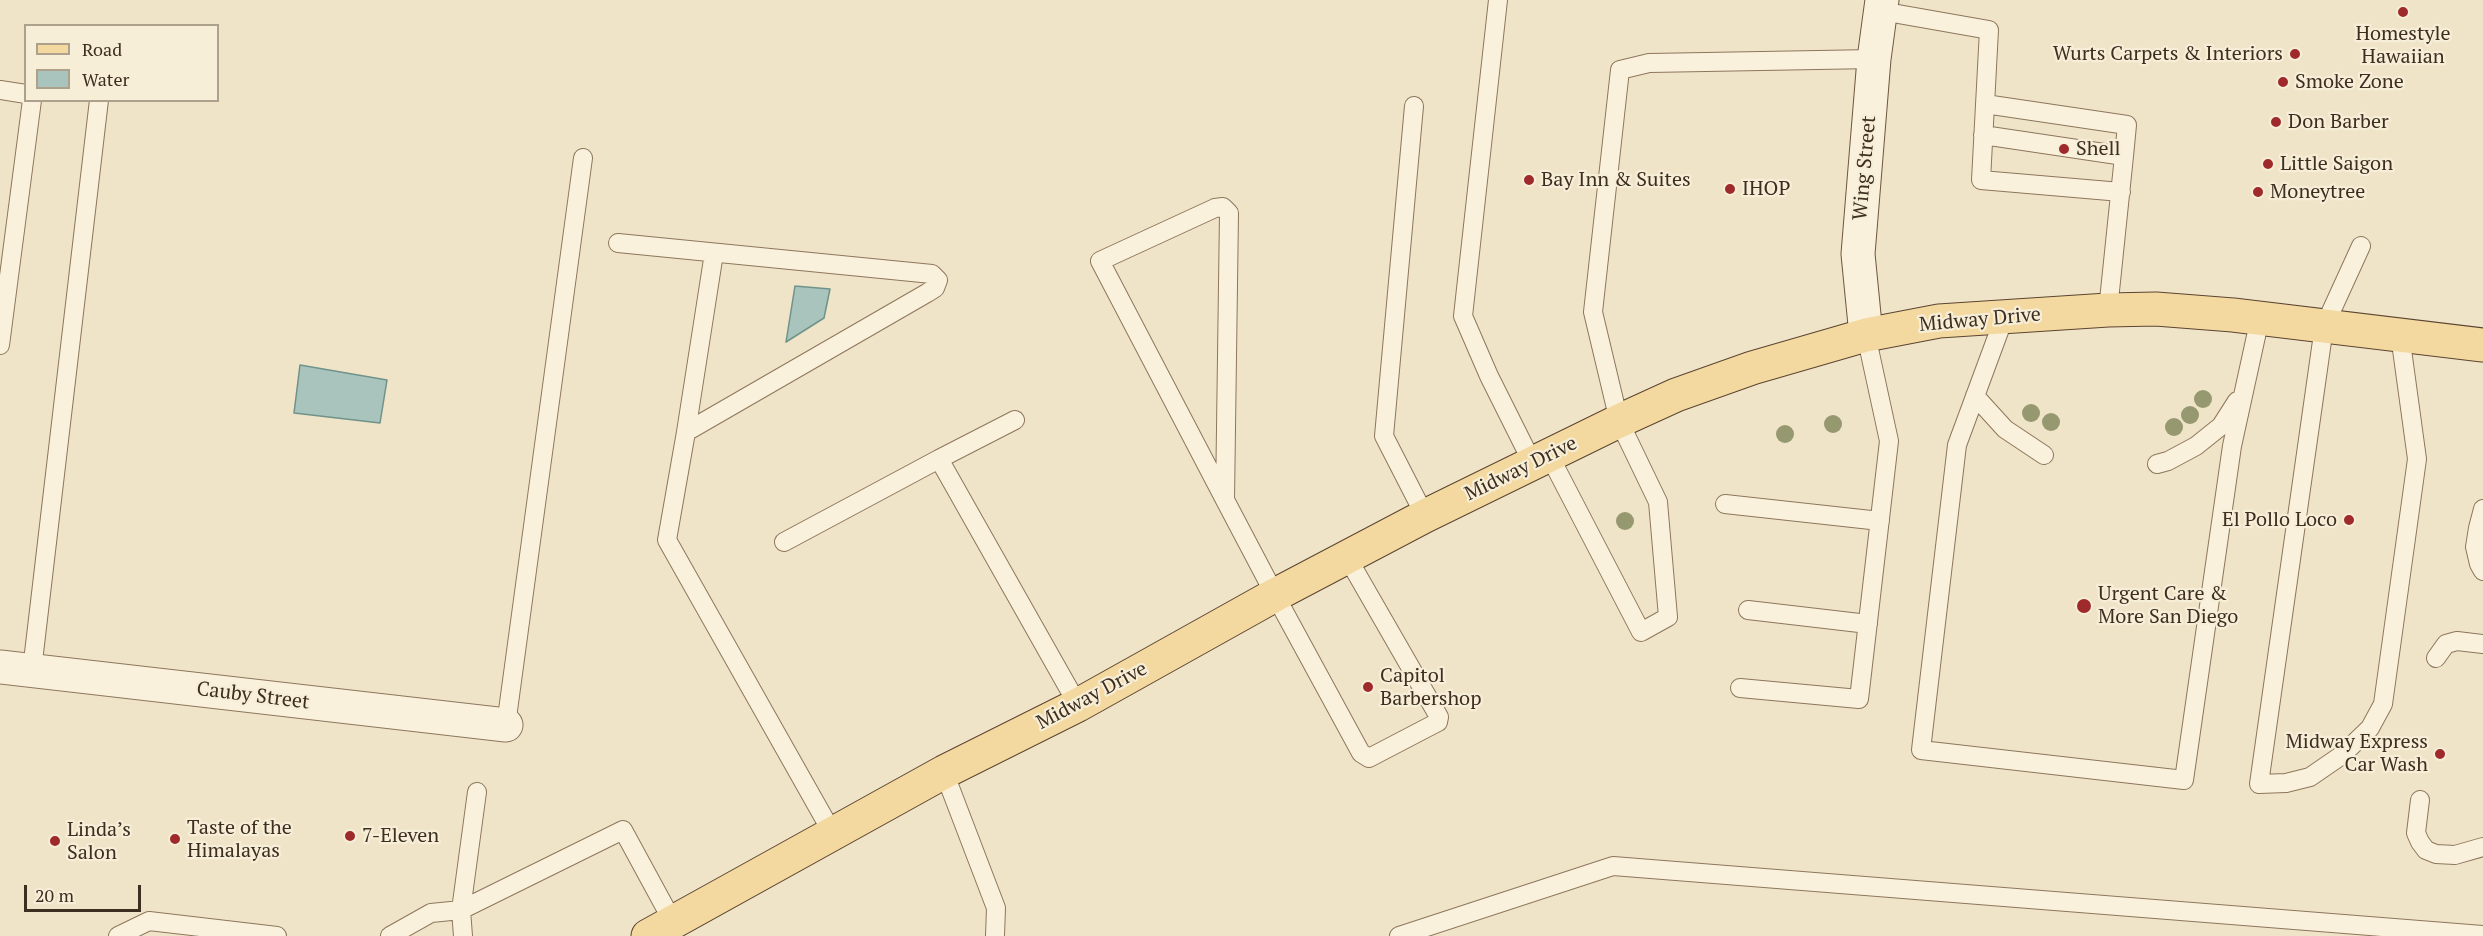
<!DOCTYPE html>
<meta charset="utf-8">
<style>
body{margin:0}
#map{position:relative;width:2483px;height:936px;overflow:hidden;background:#f0e4c8;font-family:"PT Serif",serif}
canvas{display:block}
.legend{position:absolute;left:24px;top:24px;width:195px;height:78px;box-sizing:border-box;background:#f7eed8;border:2px solid #ada18e;margin:0;padding:8px 10px;list-style:none;font-size:18px;color:#3d2e20}
.legend li{display:flex;align-items:center;gap:12px;height:30px}
.legend b{width:30px;border:2px solid #ada18e}
.scale{position:absolute;left:24px;top:885px;width:117px;height:27px;box-sizing:border-box;border:3px solid #3d2e20;border-top:0;padding-left:8px;font-size:18px;line-height:21px;white-space:nowrap;color:#3d2e20;-webkit-text-stroke:4px #f7eed8;paint-order:stroke}
</style>
<div id="map">
<canvas width="2483" height="936"></canvas>
<ul class="legend">
<li><b style="height:8px;background:#f3d9a0"></b>Road</li>
<li><b style="height:16px;background:#a9c4bc"></b>Water</li>
</ul>
<div class="scale">20 m</div>
</div>
<script>
const context = document.querySelector('canvas').getContext('2d');
context.lineJoin = 'round';
function paint(path, color) {
  context.fillStyle = color;
  context.fill(path, 'evenodd');
}
function toPath(rows) {
  const path = new Path2D();
  for (const r of rows) {
    path.moveTo(r[0], r[1]);
    for (let i = 2; i < r.length; i += 2) path.lineTo(r[i], r[i + 1]);
  }
  return path;
}
function trace(path, color, width, dash) {
  context.strokeStyle = color;
  context.lineWidth = width;
  context.lineCap = dash ? 'butt' : 'round';
  context.setLineDash(dash || []);
  context.stroke(path);
}
function write(font, color, halo, rows, align = 'center') {
  context.font = font + ' "PT Serif",serif';
  context.lineWidth = 4.5;
  context.setLineDash([]);
  context.textBaseline = 'middle';
  context.strokeStyle = halo;
  context.fillStyle = color;
  for (const [text, x, y, turn = 0] of rows) {
    context.save();
    context.translate(x, y);
    context.rotate((+turn || 0) * Math.PI / 180);
    context.textAlign = isNaN(turn) ? turn : align;
    if (halo) context.strokeText(text, 0, 0);
    context.fillText(text, 0, 0);
    context.restore();
  }
}
const water = toPath([
 [795,286,830,289,824,318,786,342,795,286],
 [300,365,387,380,380,423,294,413,300,365]
]);
const lane = toPath([
 [1498,0,1463,316,1489,376,1533,464],
 [1881,11,1989,30,1981,180,2121,192],
 [0,90,26,94],
 [1985,104,2127,125,2124,156],
 [1414,106,1384,436,1425,516],
 [1983,135,2124,156,2108,310],
 [618,243,932,274,938,280,935,288,927,293,686,432,714,253],
 [2361,246,2324,327,2259,784,2286,783,2310,777,2342,755,2370,728,2383,704,2417,459,2400,335],
 [2004,318,1957,445,1921,750,2184,780,2232,446,2260,318],
 [0,345,32,100],
 [1975,396,2005,429,2044,455],
 [686,432,667,540,833,834],
 [1549,455,1641,632,1668,617,1658,502,1619,421,1593,312,1620,70,1649,63,1874,59],
 [939,459,1015,420],
 [2157,464,2168,461,2196,446,2221,426,2237,401],
 [1225,500,1229,213,1223,207,1215,208,1100,261,1225,500,1275,595,1361,753,1369,758,1438,722,1439,717,1347,557],
 [1725,504,1880,521],
 [2478,528,2475,547,2479,564,2483,571],
 [2481,539,2478,528,2483,509],
 [784,542,939,459,1078,705],
 [1748,610,1868,624],
 [2436,658,2446,644,2457,641,2483,644],
 [32,670,99,100],
 [1740,688,1859,699,1889,441,1866,335],
 [506,725,583,158],
 [944,772,996,908,995,936],
 [2420,800,2416,833,2420,842,2426,850,2436,854,2455,855,2483,847],
 [118,936,149,921,277,936],
 [390,936,431,913,461,910,623,830,673,922],
 [463,936,461,910,477,792],
 [1399,936,1613,866,2483,935]
]);
const street = toPath([
 [0,667,506,725]
]);
const secondary = toPath([
 [1866,335,1858,254,1874,59,1882,0]
]);
const primary = toPath([
 [648,936,944,772,1078,705,1275,595,1425,516,1619,421,1676,395,1752,368,1866,335,1939,321,2108,310,2156,309,2233,315,2483,345]
]);
const trees = [
 [2203,399],
 [2031,413],
 [2190,415],
 [2051,422],
 [1833,424],
 [2174,427],
 [1785,434],
 [1625,521]
];
const markers = [
 [2403,12,6,"#9e2a2b"],
 [2295,54,6,"#9e2a2b"],
 [2283,82,6,"#9e2a2b"],
 [2276,122,6,"#9e2a2b"],
 [2064,149,6,"#9e2a2b"],
 [2268,164,6,"#9e2a2b"],
 [1529,180,6,"#9e2a2b"],
 [1730,189,6,"#9e2a2b"],
 [2258,192,6,"#9e2a2b"],
 [2349,520,6,"#9e2a2b"],
 [2084,606,8,"#9e2a2b"],
 [1368,687,6,"#9e2a2b"],
 [2440,754,6,"#9e2a2b"],
 [350,836,6,"#9e2a2b"],
 [175,839,6,"#9e2a2b"],
 [55,841,6,"#9e2a2b"]
];
const poiNames = [
 ["Homestyle",2403,34,"center"],
 ["Hawaiian",2403,57,"center"],
 ["Wurts Carpets & Interiors",2283,54,"right"],
 ["Smoke Zone",2295,82],
 ["Don Barber",2288,122],
 ["Shell",2076,149],
 ["Little Saigon",2280,164],
 ["Bay Inn & Suites",1541,180],
 ["IHOP",1742,189],
 ["Moneytree",2270,192],
 ["El Pollo Loco",2337,520,"right"],
 ["Urgent Care &",2098,594],
 ["More San Diego",2098,617],
 ["Capitol",1380,676],
 ["Barbershop",1380,699],
 ["Midway Express",2428,742,"right"],
 ["Car Wash",2428,765,"right"],
 ["Taste of the",187,828],
 ["Himalayas",187,851],
 ["Linda’s",67,830],
 ["Salon",67,853],
 ["7-Eleven",362,836]
];
const streetNames = [
 ["Wing Street",1865,168,-85],
 ["Midway Drive",1980,320,-5],
 ["Midway Drive",1521,469,-26],
 ["Cauby Street",253,696,7],
 ["Midway Drive",1092,696,-28]
];
paint(water, '#a9c4bc');
trace(water, '#6f938a', 1.5);
trace(lane, '#8d765c', 20);
trace(street, '#8d765c', 35);
trace(secondary, '#6f573f', 35);
trace(primary, '#5b4430', 35);
trace(lane, '#faf1dc', 18);
trace(street, '#faf1dc', 33);
trace(secondary, '#faf1dc', 33);
trace(primary, '#f3d9a0', 33);
context.fillStyle = '#96986f';
for (const [x, y] of trees) {
  context.beginPath();
  context.arc(x, y, 9, 0, 2 * Math.PI);
  context.fill();
}
for (const [x, y, r, color] of markers) {
  const dot = new Path2D();
  dot.arc(x, y, r, 0, 2 * Math.PI);
  context.fillStyle = color;
  context.fill(dot);
  trace(dot, '#f7eed8', 2);
}
write('20px', '#3d2e20', '#f7eed8', poiNames, 'left');
write('20px', '#3d2e20', '#f7eed8', streetNames);
</script>
